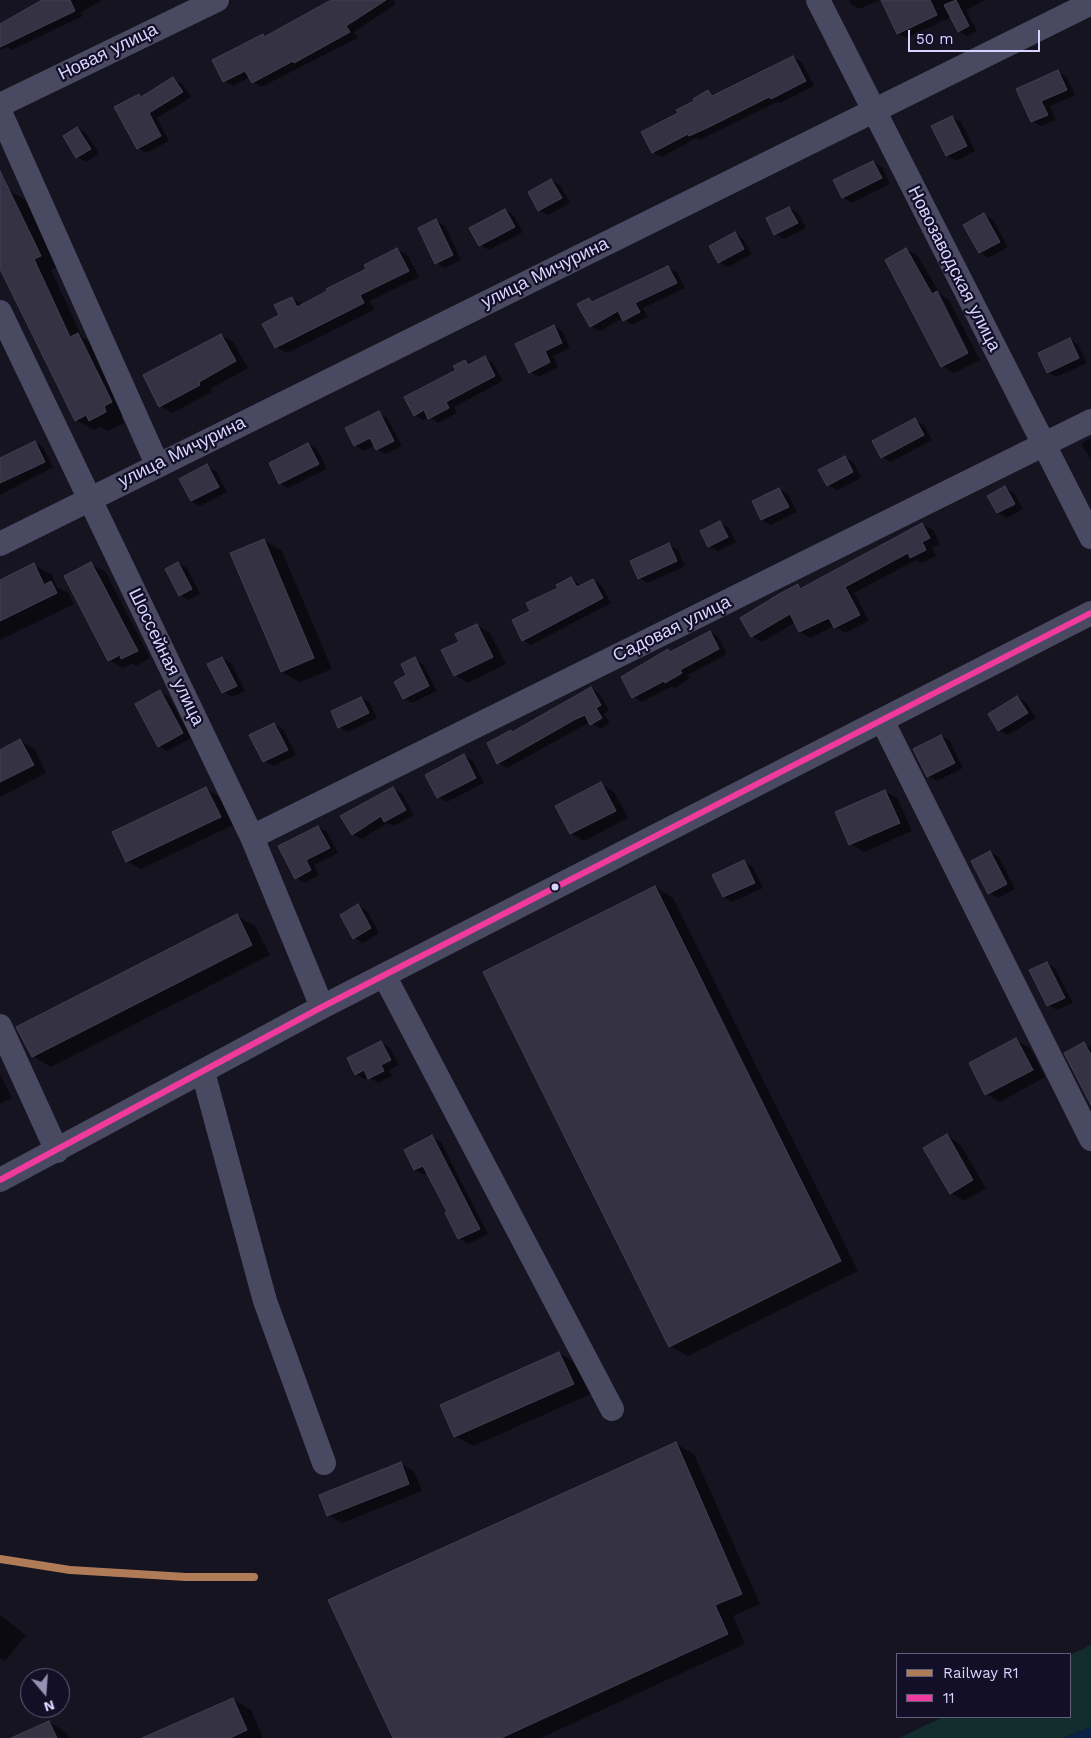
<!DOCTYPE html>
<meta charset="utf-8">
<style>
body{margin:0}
#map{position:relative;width:1091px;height:1738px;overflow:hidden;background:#161421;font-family:"Work Sans",sans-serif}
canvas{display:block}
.legend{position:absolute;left:896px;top:1653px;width:175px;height:65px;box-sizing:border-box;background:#130f26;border:1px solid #625e7d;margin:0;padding:6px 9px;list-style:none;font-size:15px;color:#d9d4ff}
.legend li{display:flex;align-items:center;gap:10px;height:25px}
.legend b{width:25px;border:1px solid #625e7d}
.north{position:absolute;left:20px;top:1668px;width:50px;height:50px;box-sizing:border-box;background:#130f26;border:1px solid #625e7d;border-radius:50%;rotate:162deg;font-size:14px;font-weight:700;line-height:20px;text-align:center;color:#d9d4ff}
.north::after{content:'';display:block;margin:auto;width:18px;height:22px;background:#9591b1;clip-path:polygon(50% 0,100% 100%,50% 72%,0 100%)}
.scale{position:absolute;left:908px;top:30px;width:132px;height:22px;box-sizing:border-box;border:2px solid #d9d4ff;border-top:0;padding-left:6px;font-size:15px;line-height:18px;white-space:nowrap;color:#d9d4ff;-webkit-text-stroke:4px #130f26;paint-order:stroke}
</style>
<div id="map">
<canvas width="1091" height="1738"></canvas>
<ul class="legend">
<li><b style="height:6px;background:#b07c57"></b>Railway R1</li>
<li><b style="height:6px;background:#f13a9d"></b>11</li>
</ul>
<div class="north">N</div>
<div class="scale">50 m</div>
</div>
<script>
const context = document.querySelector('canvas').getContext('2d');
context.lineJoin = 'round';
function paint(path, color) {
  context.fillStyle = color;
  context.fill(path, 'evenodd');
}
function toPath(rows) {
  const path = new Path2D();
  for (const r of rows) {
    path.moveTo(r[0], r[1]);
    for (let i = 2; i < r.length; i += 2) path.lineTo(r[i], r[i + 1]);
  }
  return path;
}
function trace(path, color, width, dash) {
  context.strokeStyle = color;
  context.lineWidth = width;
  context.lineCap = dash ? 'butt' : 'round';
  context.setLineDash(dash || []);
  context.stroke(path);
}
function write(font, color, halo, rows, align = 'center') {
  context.font = font + ' "Work Sans",sans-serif';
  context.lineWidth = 4.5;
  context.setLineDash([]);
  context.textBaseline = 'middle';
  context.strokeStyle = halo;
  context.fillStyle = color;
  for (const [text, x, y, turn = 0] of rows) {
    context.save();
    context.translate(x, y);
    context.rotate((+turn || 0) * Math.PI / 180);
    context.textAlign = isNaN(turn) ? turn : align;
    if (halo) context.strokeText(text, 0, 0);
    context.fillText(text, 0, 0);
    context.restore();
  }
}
const green = toPath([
 [1091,1645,1091,1727,1063,1738,899,1738,943,1717,1070,1717,1070,1655]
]);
const water = toPath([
 [1091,1727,1091,1738,1063,1738]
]);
const shadow = toPath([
 [45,0,103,0,81,12,83,16,45,34,12,50,7,47,0,50,0,25],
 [345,0,393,0,396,4,354,32,358,38,261,87,253,82,250,77,233,86,224,81,263,36,266,37],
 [849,0,880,0,859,9,851,4],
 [922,0,985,0,966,10,977,31,967,36,959,31,951,17,907,38,898,33],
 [793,57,802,62,814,86,780,103,777,102,699,140,696,138,662,157,653,152,680,114,708,92,716,96],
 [1058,72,1067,77,1075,95,1050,106,1056,120,1041,126,1032,121,1018,90],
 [173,79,182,84,191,97,157,118,169,141,146,153,138,148,139,95,143,97],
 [952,117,961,122,975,151,956,161,947,156,933,127],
 [77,128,86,133,99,154,86,162,77,157],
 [873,162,882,167,890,184,851,203,843,198],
 [551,180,560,185,570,203,548,215,539,210],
 [0,188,8,190,26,200,58,266,51,270,82,337,96,345,129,412,121,417,124,423,108,431,101,427,94,430,76,420,0,264],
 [789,208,798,213,806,228,784,239,775,234],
 [505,210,513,215,523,232,489,250,480,245],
 [984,215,993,220,1008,247,988,258,980,252],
 [436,221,445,226,461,260,445,268,436,263],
 [735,233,743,239,752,254,728,267,719,262],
 [397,249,408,256,419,277,370,301,374,310,287,353,276,347,281,315,292,298,303,304,368,270],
 [906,249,918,256,940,294,949,300,980,360,954,373,942,366],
 [668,267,677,272,685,288,643,308,648,317,632,325,623,318,600,331,591,326,589,299,595,302],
 [553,326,562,331,570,348,553,356,558,367,539,377,530,372],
 [221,335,233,342,248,368,210,389,212,392,172,413,160,406],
 [1070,339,1078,345,1087,363,1056,377,1048,372],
 [485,358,493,363,503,381,454,407,457,413,438,423,429,417,423,420,415,415,465,361,471,365],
 [378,413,387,418,402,446,386,454,377,449,375,445,364,451,355,445,346,429],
 [915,420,924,425,932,440,891,462,882,457],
 [1091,438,1091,459,1081,444],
 [35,442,43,447,53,467,0,495,0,458],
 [308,444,317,449,327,469,288,488,280,483],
 [845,457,854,463,861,478,837,490,828,485],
 [207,466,216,471,227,492,200,506,191,501],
 [1005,488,1014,493,1023,509,1007,518,998,513,989,497],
 [779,489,788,494,797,512,771,525,762,520,754,502],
 [720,523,729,528,736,542,718,551,709,546],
 [922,524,933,530,940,544,932,548,936,556,922,563,916,560,854,593,869,621,845,633,834,626,811,638,800,632,796,622,762,642,752,636,742,618,798,586,803,588],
 [264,540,282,551,332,669,300,682,282,672],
 [669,545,678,550,685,566,648,583,639,578],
 [178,563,187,568,200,594,188,600,180,595],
 [91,564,105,571,150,658,136,666,132,663,123,668,109,660,65,577],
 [34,565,52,575,57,587,69,593,74,604,0,640,0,581],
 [40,578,42,578,48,590,46,591],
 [571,578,581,586,593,580,601,585,611,603,531,645,522,640,532,612],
 [477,625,490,633,506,664,468,683,455,675,460,642],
 [710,632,718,637,727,654,688,675,690,678,675,688,672,686,642,702,633,697,668,651,671,653],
 [222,658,231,663,245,691,232,697,223,692,209,665],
 [414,659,423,664,437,691,412,703,404,698,408,676],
 [591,688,599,693,609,710,604,714,610,723,600,729,590,722,507,768,498,763,511,731,513,732],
 [160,692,169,697,191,738,167,751,159,746],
 [1017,697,1026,702,1036,718,1008,735,999,730],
 [361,698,370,703,377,718,348,732,339,727],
 [274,724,283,729,296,755,273,766,264,761],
 [941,736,950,741,963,768,937,781,928,776],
 [20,741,34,748,46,773,0,797,0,751],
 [464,756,473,761,484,783,447,802,438,797],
 [601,784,614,792,628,818,584,841,571,833],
 [206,789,220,797,233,825,141,869,127,861],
 [393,789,402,794,414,815,394,826,387,823,362,839,353,834],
 [885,791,898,799,912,831,864,852,850,844],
 [318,827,327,832,338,853,314,865,319,875,304,883,296,878],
 [990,852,999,857,1015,889,998,898,989,893],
 [744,862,753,867,763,888,732,902,724,897],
 [655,887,673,898,858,1271,688,1356,670,1346],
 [358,906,367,911,379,933,363,943,354,938],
 [237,916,255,926,270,955,51,1067,33,1056],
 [1047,963,1055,968,1073,1003,1057,1010,1048,1005],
 [1016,1040,1030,1048,1045,1077,1000,1102,986,1094],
 [381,1043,390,1048,399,1065,389,1070,392,1076,378,1083,369,1077,364,1079,356,1074],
 [1084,1044,1091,1048,1091,1102],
 [0,1074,12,1098,0,1104],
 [947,1136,960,1144,986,1188,964,1201,951,1193],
 [432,1137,441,1142,488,1234,468,1244,459,1238,449,1213,428,1173,424,1175,415,1170,405,1151],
 [559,1353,577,1364,591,1394,473,1446,455,1436],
 [676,1444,694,1454,760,1604,733,1616,745,1644,541,1738,394,1738],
 [401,1464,414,1471,422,1491,342,1523,328,1515],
 [0,1615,26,1635,5,1661,0,1658],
 [233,1699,251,1710,263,1738,145,1738],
 [49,1722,67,1733,69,1738,14,1738]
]);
const building = toPath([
 [42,0,70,0,75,11,0,47,0,24,42,0],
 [331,0,386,0,346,26,350,32,294,63,293,61,252,83,245,71,223,82,212,60,263,34,264,37,331,0],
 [881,0,930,0,937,15,897,34,881,0],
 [956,0,969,26,958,32,944,5,956,0],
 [793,56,806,81,771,99,769,97,709,127,689,136,688,134,652,153,641,132,678,113,676,110,694,101,693,99,708,90,712,96,793,56],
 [1058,70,1067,90,1041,101,1048,115,1031,122,1016,89,1058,70],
 [173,77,183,92,149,113,161,136,137,149,114,107,139,94,141,97,173,77],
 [952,116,967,146,946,156,931,126,952,116],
 [77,127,91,149,76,158,63,136,77,127],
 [873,161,882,178,842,198,833,180,873,161],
 [0,171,41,256,34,259,70,337,78,333,112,402,104,406,106,412,89,421,86,415,75,421,0,269,0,171],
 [551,179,562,198,538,211,528,192,551,179],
 [789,207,798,223,774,235,766,218,789,207],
 [505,209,515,227,479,246,469,228,505,209],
 [984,213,1000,242,979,253,963,225,984,213],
 [436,219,453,255,435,264,418,228,436,219],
 [735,232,744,249,718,263,709,246,735,232],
 [397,248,409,271,360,295,364,303,275,348,262,324,279,315,274,305,292,297,297,307,327,291,326,289,366,269,364,265,397,248],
 [906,248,932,294,937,291,968,353,941,367,885,260,906,248],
 [668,266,677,283,635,303,640,312,623,321,618,311,590,327,577,304,589,298,592,302,668,266],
 [554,325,562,343,545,351,550,362,529,373,515,344,554,325],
 [221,334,236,361,199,382,200,385,159,407,143,375,221,334],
 [1070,338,1079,358,1047,373,1038,353,1070,338],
 [485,356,495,376,446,402,449,408,428,419,424,410,414,416,404,397,456,370,453,366,465,360,468,365,485,356],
 [379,411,394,441,376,450,370,438,354,446,345,428,379,411],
 [915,418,924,435,881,458,872,441,915,418],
 [35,441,45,462,0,483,0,458,35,441],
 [308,443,319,464,279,484,269,463,308,443],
 [845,456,853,472,827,486,818,470,845,456],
 [207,464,219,487,191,501,179,479,207,464],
 [1005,486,1015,504,997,513,987,496,1005,486],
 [779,488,789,507,761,520,752,501,779,488],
 [720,521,728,537,708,547,700,531,720,521],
 [922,523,930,538,922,542,926,550,910,558,908,553,845,587,860,615,834,628,829,618,799,632,790,614,751,637,740,618,779,594,798,584,800,589,922,523],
 [264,539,314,658,281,672,230,553,264,539],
 [669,543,677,561,638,579,630,561,669,543],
 [91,562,138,651,121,659,120,655,108,661,64,576,91,562],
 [178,562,192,589,179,596,165,569,178,562],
 [34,563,44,585,51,581,57,593,0,621,0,580,34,563],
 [571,577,577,587,593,579,603,598,522,641,512,620,530,611,526,603,558,588,556,585,571,577],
 [477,624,493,657,454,676,441,650,459,642,455,634,477,624],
 [710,631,719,649,680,670,682,673,665,683,664,681,632,698,621,677,668,649,670,652,710,631],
 [222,657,237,686,222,693,207,664,222,657],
 [415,657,429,686,403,699,394,682,406,675,401,664,415,657],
 [591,687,601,705,596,708,602,718,590,725,585,715,574,720,497,764,487,743,511,730,512,732,591,687],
 [160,690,183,733,158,747,135,704,160,690],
 [1017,696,1028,713,998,731,988,714,1017,696],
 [361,697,369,713,338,728,331,711,361,697],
 [274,723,288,750,263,762,249,735,274,723],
 [941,735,955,763,927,777,913,749,941,735],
 [20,739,34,765,0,782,0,750,20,739],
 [464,754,476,778,437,798,425,775,464,754],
 [601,782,616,811,570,834,555,806,601,782],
 [206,787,221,817,126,862,112,832,206,787],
 [393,787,406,810,384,822,381,816,352,835,340,816,393,787],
 [885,790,900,823,849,845,835,812,885,790],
 [318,826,330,848,306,860,311,870,295,879,278,846,318,826],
 [990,851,1007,884,988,894,971,861,990,851],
 [744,860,755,883,723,897,712,875,744,860],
 [655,886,841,1261,669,1347,483,972,655,886],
 [358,904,371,928,353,939,340,915,358,904],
 [237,914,252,945,32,1057,16,1027,237,914],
 [1047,962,1065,998,1047,1006,1029,970,1047,962],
 [1016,1038,1033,1070,985,1095,969,1063,1016,1038],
 [381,1041,391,1060,381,1065,384,1071,368,1079,364,1070,355,1075,347,1058,381,1041],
 [1084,1042,1091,1055,1091,1105,1064,1053,1084,1042],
 [947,1134,973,1180,950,1194,923,1148,947,1134],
 [432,1135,480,1229,458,1239,445,1213,447,1212,423,1166,414,1170,404,1150,432,1135],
 [559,1352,574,1384,454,1437,440,1405,559,1352],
 [676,1442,742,1594,715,1605,728,1634,501,1738,393,1738,328,1600,676,1442],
 [401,1462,409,1484,327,1516,319,1495,401,1462],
 [233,1698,247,1730,230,1738,142,1738,233,1698],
 [49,1721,57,1738,11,1738,49,1721]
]);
const minor = toPath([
 [818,0,1091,537],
 [0,105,217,0],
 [0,112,157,464],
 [0,312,252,837,322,1007],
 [0,544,1091,3],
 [882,720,1091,1139],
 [252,837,1091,421],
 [384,975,612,1409],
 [0,1026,57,1151],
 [203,1072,265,1301,324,1463],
 [0,1180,322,1007,1091,613]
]);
const bus1 = toPath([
 [0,1180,322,1007,1091,613]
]);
const rail1 = toPath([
 [0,1559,70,1570,186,1577,254,1577]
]);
const markers = [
 [555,887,4.5,"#d9d4ff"]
];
const streetNames = [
 ["Новая улица",108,52,-26],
 ["Новозаводская улица",954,269,63],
 ["улица Мичурина",545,273,-26],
 ["улица Мичурина",182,452,-26],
 ["Садовая улица",672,629,-26],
 ["Шоссейная улица",166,657,64]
];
paint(green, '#132c2d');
paint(water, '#0d2144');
paint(shadow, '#0007');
paint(building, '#343243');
trace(building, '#433f54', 1);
trace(minor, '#4a4962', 24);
trace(bus1, '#f13a9d', 6);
trace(rail1, '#b07c57', 8);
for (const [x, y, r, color] of markers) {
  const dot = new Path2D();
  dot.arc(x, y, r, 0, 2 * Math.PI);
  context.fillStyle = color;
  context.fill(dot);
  trace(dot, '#130f26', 2);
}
write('18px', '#d9d4ff', '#130f26', streetNames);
</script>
